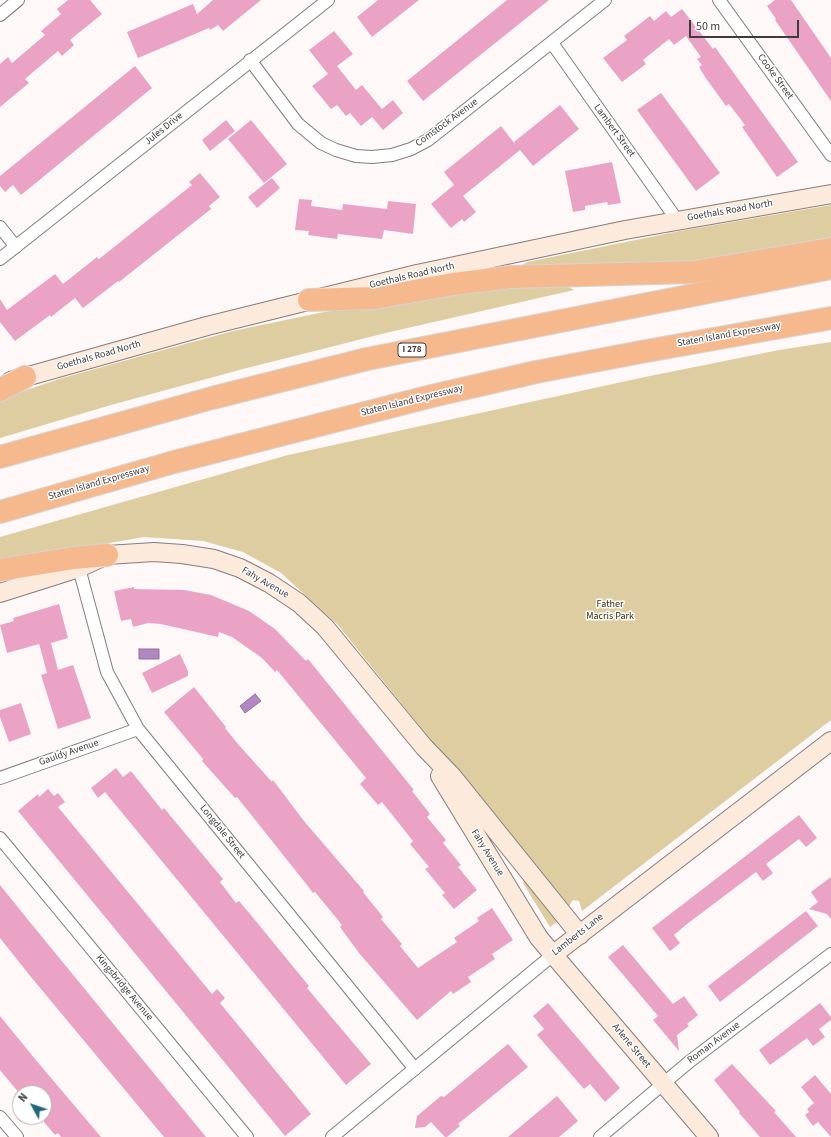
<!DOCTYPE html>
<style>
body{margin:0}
#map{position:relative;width:831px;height:1137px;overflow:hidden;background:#fef8f8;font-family:"Source Sans 3",sans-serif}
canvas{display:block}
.north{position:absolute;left:12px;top:1085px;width:40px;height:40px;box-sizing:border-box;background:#fff;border:1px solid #b2b1b1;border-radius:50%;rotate:310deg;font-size:11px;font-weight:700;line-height:16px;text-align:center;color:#3f3b3b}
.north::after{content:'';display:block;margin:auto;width:14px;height:18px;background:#226877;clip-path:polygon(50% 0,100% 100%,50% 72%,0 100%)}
.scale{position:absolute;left:689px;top:20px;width:110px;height:18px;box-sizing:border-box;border:2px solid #3f3b3b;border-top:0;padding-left:5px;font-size:12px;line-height:14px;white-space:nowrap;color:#3f3b3b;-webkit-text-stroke:3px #fff;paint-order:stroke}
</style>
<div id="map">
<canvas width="831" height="1137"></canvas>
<div class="north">N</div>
<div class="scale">50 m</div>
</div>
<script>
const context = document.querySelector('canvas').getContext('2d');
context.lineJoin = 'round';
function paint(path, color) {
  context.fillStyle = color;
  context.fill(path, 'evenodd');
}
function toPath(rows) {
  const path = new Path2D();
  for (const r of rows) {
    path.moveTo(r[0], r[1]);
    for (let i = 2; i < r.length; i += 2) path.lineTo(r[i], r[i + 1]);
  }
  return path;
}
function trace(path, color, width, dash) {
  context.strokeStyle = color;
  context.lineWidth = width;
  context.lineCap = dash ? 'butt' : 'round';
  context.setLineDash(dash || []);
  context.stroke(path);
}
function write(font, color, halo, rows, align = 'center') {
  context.font = font + ' "Source Sans 3",sans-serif';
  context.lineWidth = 3;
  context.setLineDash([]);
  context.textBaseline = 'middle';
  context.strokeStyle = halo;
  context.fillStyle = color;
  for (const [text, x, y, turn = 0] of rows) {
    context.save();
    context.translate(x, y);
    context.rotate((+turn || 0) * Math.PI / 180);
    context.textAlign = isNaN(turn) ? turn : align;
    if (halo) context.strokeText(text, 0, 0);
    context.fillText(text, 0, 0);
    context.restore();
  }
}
const green = toPath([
 [831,205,831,237,692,262,519,267,527,262,680,231],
 [550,287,569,287,574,290,390,332,243,369,111,405,0,438,0,399,59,379,145,355,233,331,319,313,432,294,485,288],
 [831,342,831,720,582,911,579,901,573,900,567,909,338,625,281,573,243,552,203,541,144,537,0,562,0,537,288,455,640,378,779,350],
 [524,880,558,921,550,927,523,883]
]);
const water = toPath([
 [139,649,159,649,159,659,139,659,139,649],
 [255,694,261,701,245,713,240,706,255,694]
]);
const building = toPath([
 [68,0,90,0,102,14,70,40,74,45,62,56,58,51,25,79,29,83,0,107,0,64,8,57,12,63,45,35,41,31,61,14,57,9],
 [213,0,261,0,223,31,218,25,210,30,209,28,138,58,127,32,193,4,197,14],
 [378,0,419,0,372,37,357,17],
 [507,0,549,0,423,101,407,81],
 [775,0,791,0,831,58,831,101,775,20,776,19,767,6],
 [682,9,713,49,715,47,798,162,777,177,742,127,745,125,729,104,726,106,705,77,699,67,702,65,697,59,701,57,686,36,674,45,669,39,643,60,646,64,622,82,603,58,627,40,624,36,650,16,654,21,666,11,671,17],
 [334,31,353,54,337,66,356,90,362,85,382,109,393,100,403,113,383,130,372,117,361,126,350,113,346,116,337,105,331,109,312,86,328,74,309,50],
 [135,66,152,88,21,195,13,185,5,192,0,186,0,176],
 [661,93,720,173,696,191,637,110],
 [560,105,579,129,533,166,520,150,463,196,476,212,464,222,462,219,451,228,431,204,454,185,444,172,501,126,515,144,514,142],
 [226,120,235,131,210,151,202,140],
 [251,120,287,164,264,183,228,139],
 [612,162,621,203,608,205,607,202,585,206,585,210,573,212,565,171],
 [200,173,220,197,209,206,211,209,119,282,118,281,83,308,75,298,51,317,50,315,15,341,0,322,0,299,7,310,55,274,63,284,97,257,99,259,192,185,189,182],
 [272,178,280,188,257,208,248,197],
 [299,199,312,200,311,206,342,210,343,204,387,209,388,201,416,204,413,234,384,230,382,239,338,234,337,239,308,235,309,231,295,230],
 [134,587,134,589,184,590,211,595,249,611,275,629,306,661,308,659,414,790,412,791,430,814,427,817,446,840,443,843,461,865,458,867,477,890,454,909,442,895,445,893,425,869,429,867,410,844,413,841,382,802,378,805,360,784,366,778,277,670,275,672,262,658,232,637,219,632,218,637,161,624,148,623,133,627,131,619,121,621,114,591],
 [59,604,68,638,51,643,58,670,73,665,91,718,58,729,41,675,47,673,40,647,39,644,7,653,0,625,14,621,13,618],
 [180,654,188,671,188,676,152,693,142,673],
 [194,687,226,727,225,728,238,744,272,782,273,780,304,821,364,891,363,892,383,917,381,919,402,944,400,946,418,968,457,942,454,938,479,921,477,918,492,908,513,940,492,954,495,959,468,977,471,982,453,994,451,991,417,1020,359,953,340,927,342,925,315,892,313,893,307,885,237,797,235,798,202,761,203,759,164,712],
 [21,703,31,734,9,742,0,717,0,710],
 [116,768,123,777,131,771,162,810,164,808,223,879,220,882,236,903,239,901,250,914,309,986,307,988,371,1064,346,1085,105,792,98,798,91,788],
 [48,789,54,796,58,793,65,802,58,807,212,994,217,989,225,998,220,1003,311,1114,285,1136,18,811,38,794,39,797],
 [799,815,817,838,806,847,799,839,766,864,773,873,763,881,756,872,687,924,674,935,680,943,670,951,652,928],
 [831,877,831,919,827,914,809,909,818,902,811,892],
 [0,885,29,921,206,1137,164,1137,31,977,0,938],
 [806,911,818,926,720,1002,708,986],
 [623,945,673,1004,684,996,698,1015,687,1024,689,1026,677,1035,679,1051,653,1020,658,1016,608,957],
 [548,1003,620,1088,605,1102,590,1084,584,1089,537,1035,544,1029,533,1016],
 [820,1003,831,1017,831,1020,819,1029,825,1037,813,1046,807,1038,770,1065,759,1050],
 [0,1016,35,1059,101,1137,61,1137,58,1133,55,1135,44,1122,44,1093,22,1093,20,1091,20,1094,4,1075,0,1070],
 [508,1044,528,1067,458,1124,460,1126,447,1137,445,1137,431,1122,425,1127,415,1128,417,1116,441,1096,444,1097],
 [732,1064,776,1111,774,1112,796,1137,760,1137,739,1113,740,1112,714,1080],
 [815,1075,831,1094,831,1137,818,1122,813,1126,805,1115,809,1112,807,1109,814,1103,801,1087],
 [557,1096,578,1121,559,1137,508,1137]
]);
const street = toPath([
 [719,0,831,155],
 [0,15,18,0],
 [552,43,677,220],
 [250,60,298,124,321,143,336,150,356,156,372,157,392,155,411,149,428,140,605,0],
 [0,227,16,247],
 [0,259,328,0],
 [79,568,107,672,138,729,415,1069],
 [0,778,138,729],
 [0,838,247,1137],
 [0,1117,17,1137],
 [332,1137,554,954],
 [600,1137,689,1062,831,954]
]);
const secondary = toPath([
 [11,381,207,326,417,274,625,230,831,194],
 [0,593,79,568,107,555,154,552,182,554,214,559,240,568,269,583,299,603,325,627,424,747,452,776,580,935],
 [440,776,539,938,709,1137],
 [554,954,831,741]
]);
const highway = toPath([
 [309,300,375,298,453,284,511,277,694,272,831,249],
 [0,390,25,377],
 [0,457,212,398,367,359,831,268],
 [0,512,174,462,432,396,536,372,641,352,831,318],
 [0,570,74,558,107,555]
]);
const shields = [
 [412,350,28]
];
const shieldNames = [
 ["I 278",412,350]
];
const streetNames = [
 ["Cooke Street",775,77,54],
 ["Comstock Avenue",447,123,-36],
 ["Jules Drive",164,129,-39],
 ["Lambert Street",614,131,54],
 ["Goethals Road North",730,211,-10],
 ["Goethals Road North",412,276,-13],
 ["Staten Island Expressway",729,335,-10],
 ["Goethals Road North",99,356,-16],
 ["Staten Island Expressway",412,401,-14],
 ["Staten Island Expressway",99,483,-16],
 ["Fahy Avenue",265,583,30],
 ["Gauldy Avenue",69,753,-19],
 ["Longdale Street",222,832,51],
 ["Fahy Avenue",487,853,58],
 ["Lamberts Lane",578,935,-38],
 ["Kingsbridge Avenue",124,988,50],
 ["Roman Avenue",714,1043,-37],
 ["Arlene Street",631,1046,50]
];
const parkNames = [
 ["Father",610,605],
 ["Macris Park",610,617]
];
paint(green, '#decda1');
paint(water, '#b188c2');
trace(water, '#8f719a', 1);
paint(building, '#eaa3c5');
trace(street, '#857d7c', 14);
trace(secondary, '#857d7c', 20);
trace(highway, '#d5d4d4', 24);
trace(street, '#fff', 12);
trace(secondary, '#fceadd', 18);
trace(highway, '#f6b98e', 22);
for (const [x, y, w] of shields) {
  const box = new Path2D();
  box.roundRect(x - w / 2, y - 7, w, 14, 3);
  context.fillStyle = '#fff';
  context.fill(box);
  trace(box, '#3f3b3b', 1);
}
write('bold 9px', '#3f3b3b', null, shieldNames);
write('10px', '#3f3b3b', '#fff', streetNames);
write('10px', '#362b0b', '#fff', parkNames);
</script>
